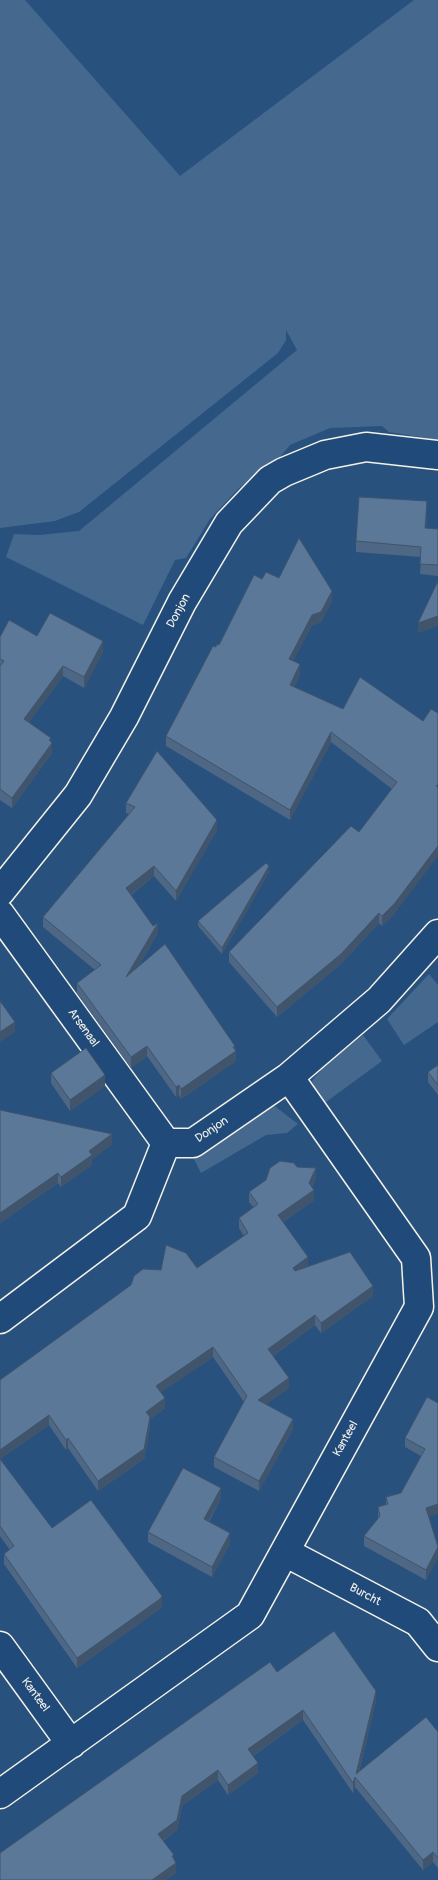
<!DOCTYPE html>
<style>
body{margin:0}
canvas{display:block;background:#28517e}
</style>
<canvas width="438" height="1880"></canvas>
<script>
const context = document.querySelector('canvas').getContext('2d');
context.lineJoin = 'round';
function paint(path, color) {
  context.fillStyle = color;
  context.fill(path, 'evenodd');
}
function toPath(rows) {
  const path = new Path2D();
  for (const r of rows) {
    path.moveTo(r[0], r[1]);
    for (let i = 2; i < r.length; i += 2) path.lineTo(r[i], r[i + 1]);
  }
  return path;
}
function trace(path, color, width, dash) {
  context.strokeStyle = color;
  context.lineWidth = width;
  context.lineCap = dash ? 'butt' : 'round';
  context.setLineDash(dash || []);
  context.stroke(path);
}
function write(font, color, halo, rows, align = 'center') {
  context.font = font + ' Pangolin,sans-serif';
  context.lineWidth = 4.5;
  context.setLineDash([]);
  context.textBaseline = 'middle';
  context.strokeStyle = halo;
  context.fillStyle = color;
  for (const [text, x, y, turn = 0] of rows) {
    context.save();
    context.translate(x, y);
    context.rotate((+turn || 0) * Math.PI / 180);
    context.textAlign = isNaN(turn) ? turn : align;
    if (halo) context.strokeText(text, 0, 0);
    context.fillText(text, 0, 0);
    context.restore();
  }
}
const green = toPath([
 [0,0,25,0,180,176,414,0,438,0,438,440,389,432,382,426,330,428,290,445,280,457,238,489,210,519,186,558,175,560,143,625,6,557,14,534,39,535,79,531,297,350,286,330,286,340,278,353,79,512,55,521,0,528],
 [429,974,438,985,438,1022,404,1045,387,1019],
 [363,1035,382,1061,322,1105,312,1081,325,1065],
 [272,1104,298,1124,287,1133,266,1135,201,1173,191,1153]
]);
const minor = toPath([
 [0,892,78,795,124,717,182,602,229,523,270,480,284,472,325,455,366,447,438,455],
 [0,914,166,1143],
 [0,1319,137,1216,166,1143,193,1143,289,1077,379,1000,438,934],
 [285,1552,418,1622,438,1647],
 [0,1646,71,1744],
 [0,1794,250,1615,419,1307,416,1258,289,1077]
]);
const wall = toPath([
 [427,512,426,528,438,529,438,576,420,574,421,557,356,552,356,541],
 [279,578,332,601,321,622,312,625,293,661,300,674,294,687,343,709,423,721,395,913,382,926,379,923,341,964,277,1017,229,962,229,952,359,832,392,789,331,742,290,820,166,746,166,736,216,647,219,645,262,579],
 [37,636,103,652,84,688,63,676,29,722,51,742,52,753,12,808,0,800,0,637],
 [126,803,217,830,176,901,154,876,131,895,158,933,138,967,235,1046,236,1061,181,1099,179,1095,176,1097,147,1056,131,1068,77,993,77,983,95,970,43,927,43,917,129,814,126,813],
 [269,872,222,954,198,926,198,921],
 [438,1065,438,1095,428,1082,428,1072],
 [51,1073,105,1086,70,1111,51,1083],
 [0,1110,112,1144,92,1159,92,1165,61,1187,58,1183,0,1223],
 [297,1167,316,1177,312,1187,314,1200,283,1222,308,1267,373,1296,321,1333,315,1325,273,1356,289,1388,266,1404,293,1429,259,1491,214,1467,214,1457,244,1402,213,1357,161,1392,165,1408,150,1419,150,1427,144,1459,98,1491,68,1448,66,1450,49,1425,0,1459,52,1528,162,1606,160,1609,77,1668,4,1564,4,1554,10,1550,0,1536,0,1380,161,1270,197,1268,244,1236,239,1228,239,1218,254,1208,249,1202,249,1192],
 [438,1403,429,1517,438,1546,438,1557,426,1580,364,1546,364,1536,378,1519,378,1507,386,1504,386,1497,401,1493,421,1456,405,1447,405,1438],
 [221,1498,209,1522,230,1544,212,1577,148,1542,148,1532],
 [277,1672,376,1701,359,1772,438,1732,438,1868,433,1862,423,1870,355,1787,353,1793,303,1720,253,1756,258,1773,228,1795,218,1780,182,1806,177,1830,163,1841,174,1858,176,1873,166,1880,0,1880]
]);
const shadedWall = toPath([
 [427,501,427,512,425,538,425,528],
 [332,591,332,601,321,622,312,625,289,669,289,659,312,615],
 [438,616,438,626,418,633,418,623],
 [103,641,103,652,84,688,84,677],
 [300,664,300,674,290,695,290,685],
 [63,666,63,676,24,729,24,719],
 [331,732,331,742,290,820,290,810],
 [51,738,51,744,52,743,52,753,12,808,12,798],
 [217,820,217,830,176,901,176,891],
 [438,846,438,856,395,913,382,926,382,916],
 [154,866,154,876,126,898,126,888],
 [269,866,269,872,222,954,222,948],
 [379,913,379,923,341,964,277,1017,277,1007],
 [158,923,158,933,126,987,126,977],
 [15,1022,15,1032,0,1042,0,1032],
 [147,1046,147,1056,131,1068,131,1057],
 [235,1046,236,1061,181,1099,181,1089],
 [105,1075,105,1086,70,1111,70,1100],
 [179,1085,179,1095,176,1097,176,1087],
 [112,1134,112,1144,92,1159,92,1165,61,1187,61,1177,89,1151],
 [316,1168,316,1177,309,1193,309,1183],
 [58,1173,58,1183,0,1223,0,1213],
 [314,1190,314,1200,278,1225,278,1215],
 [308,1257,308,1267,293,1278,293,1268],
 [373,1286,373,1296,321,1333,321,1323],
 [315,1315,315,1325,268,1359,268,1349],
 [213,1347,213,1357,156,1396,156,1386],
 [289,1378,289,1388,258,1410,258,1400],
 [165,1398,165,1408,150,1419,150,1427,144,1459,98,1491,98,1481,146,1412],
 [49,1415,49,1425,0,1459,0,1450],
 [293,1419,293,1429,259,1491,259,1481],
 [68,1438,68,1448,66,1450,66,1440],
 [221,1488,221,1498,204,1529,204,1519],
 [438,1504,438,1514,426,1518,426,1508],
 [230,1533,230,1544,212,1577,212,1567],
 [438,1547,438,1557,426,1580,426,1570],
 [162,1596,162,1606,160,1609,77,1668,77,1658],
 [376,1691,376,1701,357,1779,356,1774],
 [303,1710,303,1720,248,1759,248,1749],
 [258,1763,258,1773,228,1795,228,1785],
 [218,1770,218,1780,182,1806,177,1830,158,1844,158,1834,182,1796],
 [355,1777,355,1787,353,1793,353,1783],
 [433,1852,433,1862,423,1870,423,1860],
 [174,1855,174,1864,176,1863,176,1873,166,1880,152,1880]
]);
const building = toPath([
 [359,497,427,501,425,528,438,529,438,565,420,564,421,547,356,541,359,497],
 [299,538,332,591,321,612,312,615,289,659,300,664,290,685,343,709,360,677,423,721,431,709,438,713,438,784,436,786,438,787,438,846,395,903,382,916,379,913,341,954,277,1007,229,952,351,826,359,832,397,782,331,732,290,810,166,736,213,646,216,647,217,644,219,645,254,575,262,579,266,572,279,578,299,538],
 [437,583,438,583,438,616,418,623,437,583],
 [50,613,103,641,84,677,63,666,24,719,51,738,49,740,52,743,12,798,0,789,0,666,4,661,0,659,0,637,9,620,37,636,50,613],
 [157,751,217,820,176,891,154,866,126,888,153,926,158,923,126,977,165,944,235,1046,233,1047,236,1051,181,1089,179,1085,176,1087,147,1046,131,1057,77,983,101,965,43,917,135,807,126,803,157,751],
 [266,863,269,866,222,948,198,921,266,863],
 [0,1001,15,1022,0,1032,0,1001],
 [86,1048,105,1075,70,1100,51,1073,86,1048],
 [438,1065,438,1085,428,1072,438,1065],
 [0,1110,112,1134,89,1151,92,1155,61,1177,58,1173,0,1213,0,1110],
 [280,1161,294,1163,297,1167,316,1168,309,1183,314,1190,278,1215,308,1257,293,1268,295,1271,350,1252,373,1286,321,1323,315,1315,268,1349,289,1378,258,1400,293,1419,259,1481,214,1457,247,1396,213,1347,156,1386,165,1398,146,1412,150,1417,144,1449,98,1481,68,1438,66,1440,49,1415,0,1450,0,1380,131,1285,134,1276,143,1269,161,1270,166,1245,186,1253,197,1268,248,1233,239,1218,258,1204,249,1192,266,1180,270,1168,280,1161],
 [427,1397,438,1403,438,1504,426,1508,438,1547,426,1570,364,1536,380,1516,378,1507,388,1504,386,1497,401,1493,425,1449,405,1438,427,1397],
 [0,1459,52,1528,91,1500,162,1596,160,1599,77,1658,4,1554,14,1546,0,1526,0,1459],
 [183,1468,221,1488,204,1519,230,1533,212,1567,148,1532,183,1468],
 [334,1631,376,1691,356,1774,426,1717,438,1732,438,1858,433,1852,423,1860,355,1777,353,1783,303,1710,248,1749,258,1763,228,1785,218,1770,182,1796,177,1820,158,1834,174,1855,172,1856,176,1863,152,1880,0,1880,0,1853,270,1662,277,1672,334,1631]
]);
const streetNames = [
 ["Donjon",179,611,-62],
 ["Arsenaal",83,1028,54],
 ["Donjon",212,1130,-34],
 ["Kanteel",346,1439,-61],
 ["Burcht",365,1595,28],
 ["Kanteel",35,1695,54]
];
paint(green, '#45688e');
trace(minor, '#f4f1e8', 31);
trace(minor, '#1f4a7a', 28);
paint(wall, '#4e6784');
paint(shadedWall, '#40546b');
paint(building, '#5b7899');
trace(building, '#40546b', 1);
write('12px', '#f4f1e8', '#1f4a7a', streetNames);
</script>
